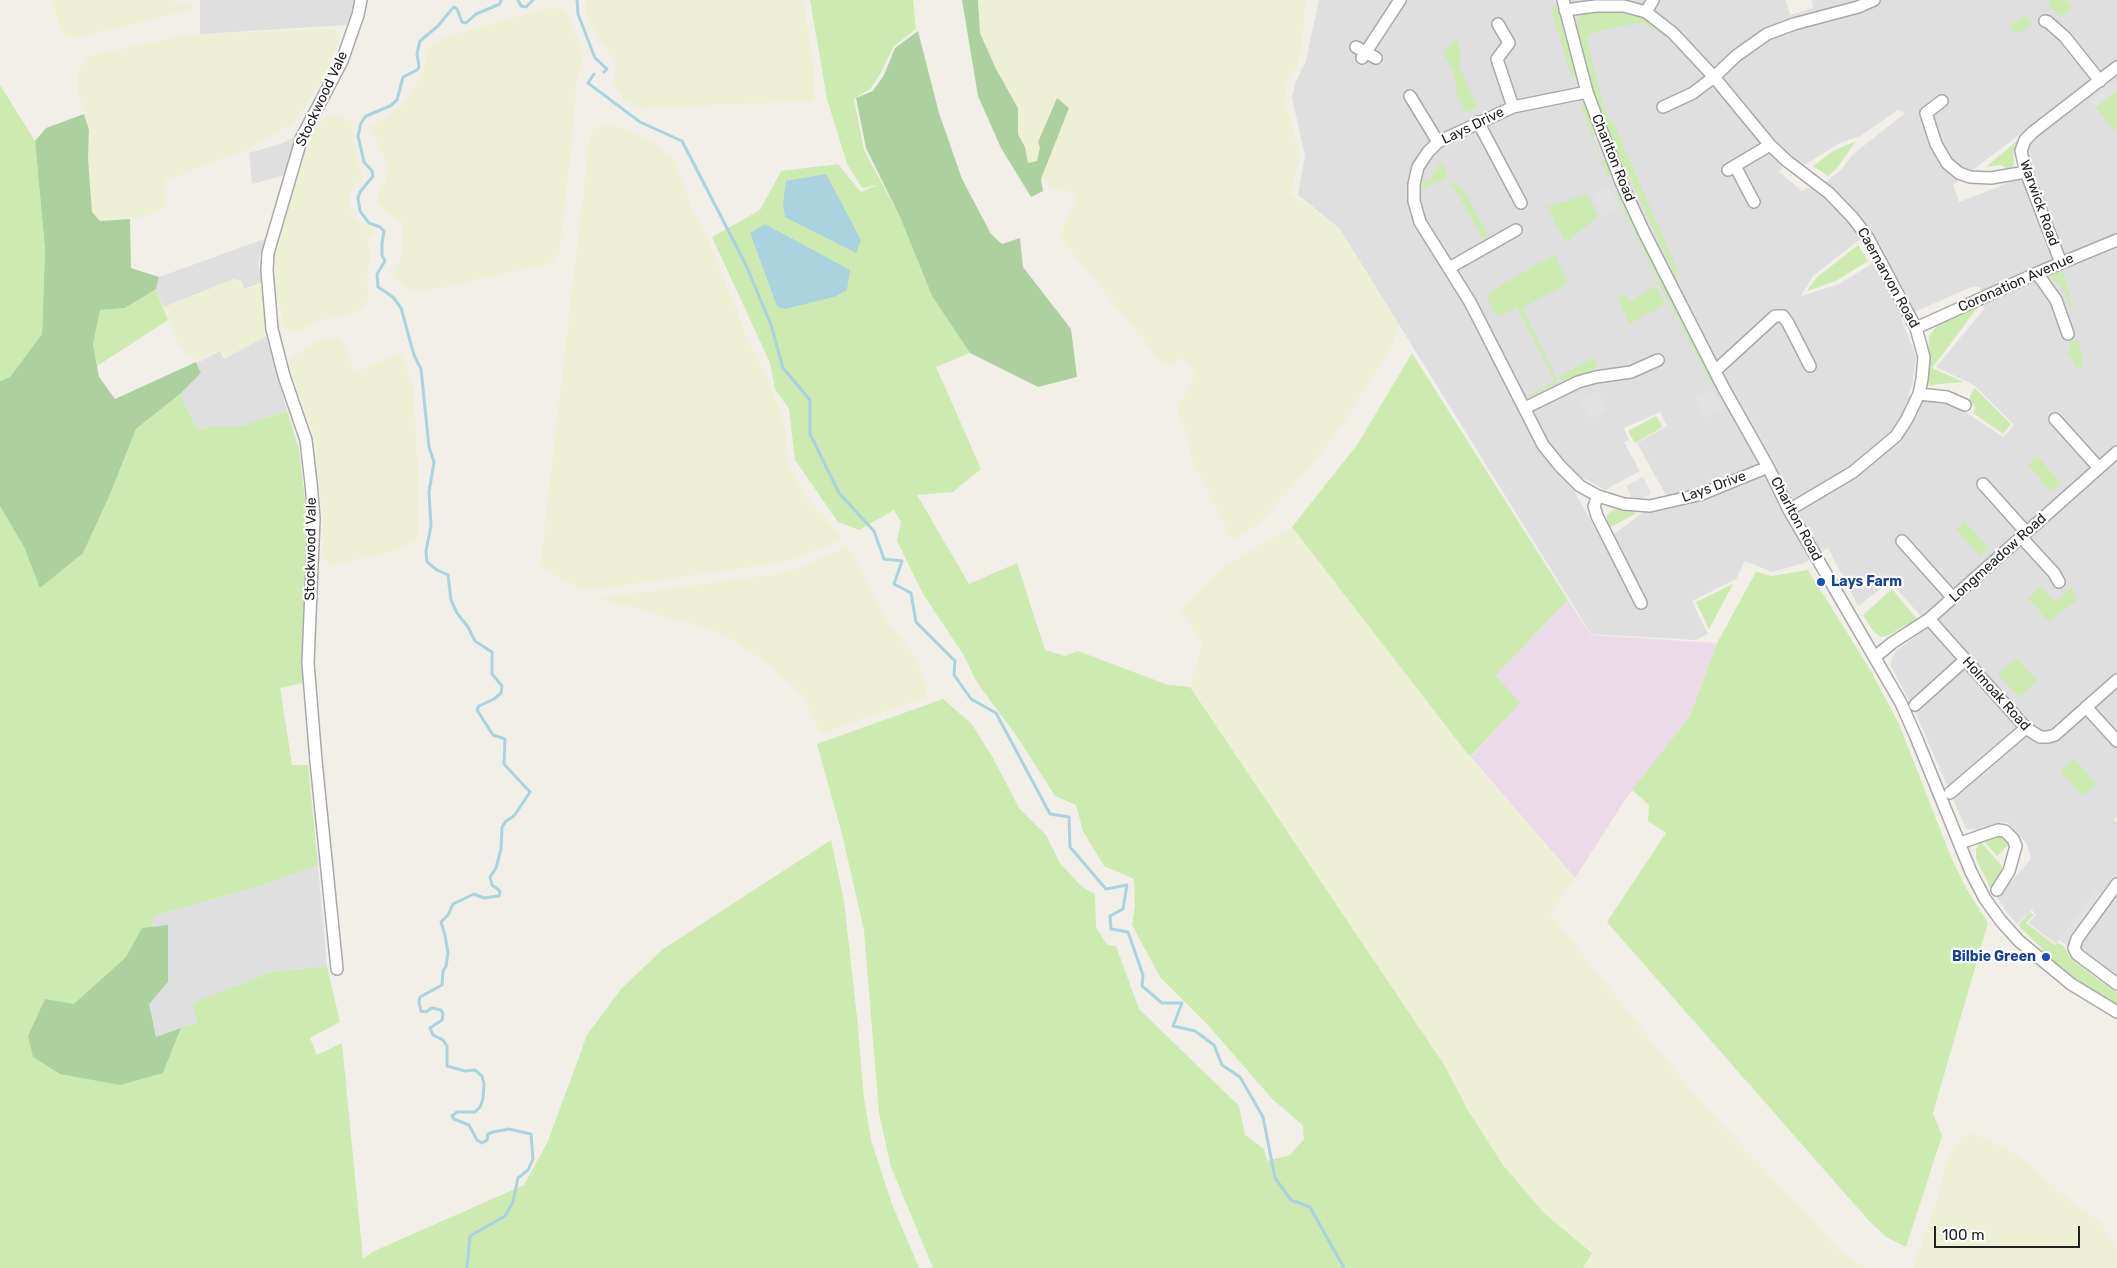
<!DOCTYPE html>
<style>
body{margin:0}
#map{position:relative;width:2117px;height:1268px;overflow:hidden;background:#f2efe9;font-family:Rubik,sans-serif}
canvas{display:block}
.scale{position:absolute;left:1934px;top:1226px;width:146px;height:22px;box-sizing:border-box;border:2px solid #222;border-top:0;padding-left:6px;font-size:15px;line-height:18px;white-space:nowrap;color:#222;-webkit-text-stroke:4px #fff;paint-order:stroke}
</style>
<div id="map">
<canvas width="2117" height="1268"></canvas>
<div class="scale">100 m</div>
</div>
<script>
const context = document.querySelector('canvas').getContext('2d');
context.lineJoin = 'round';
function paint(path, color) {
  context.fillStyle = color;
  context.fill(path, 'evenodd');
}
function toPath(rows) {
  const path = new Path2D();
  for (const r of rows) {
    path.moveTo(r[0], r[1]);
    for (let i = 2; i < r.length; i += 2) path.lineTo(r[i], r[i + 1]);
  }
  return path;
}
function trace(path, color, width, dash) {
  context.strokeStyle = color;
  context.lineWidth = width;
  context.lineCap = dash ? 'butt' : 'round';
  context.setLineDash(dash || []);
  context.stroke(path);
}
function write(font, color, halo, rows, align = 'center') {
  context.font = font + ' Rubik,sans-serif';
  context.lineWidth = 4.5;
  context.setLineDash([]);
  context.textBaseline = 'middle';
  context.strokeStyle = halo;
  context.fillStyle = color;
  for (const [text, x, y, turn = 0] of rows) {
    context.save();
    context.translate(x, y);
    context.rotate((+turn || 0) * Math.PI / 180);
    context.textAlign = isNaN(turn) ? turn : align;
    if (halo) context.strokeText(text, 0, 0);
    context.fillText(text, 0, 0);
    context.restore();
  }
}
const residential = toPath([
 [200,0,356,0,352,20,347,25,200,34],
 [1319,0,1786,0,1790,15,1813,8,1812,0,2117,0,2117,816,2114,820,2117,822,2117,979,2059,940,2056,944,2028,923,2036,915,2032,910,2017,924,2007,913,1997,897,2031,859,2027,844,2008,823,2001,822,1981,830,1966,829,1916,714,1891,666,1891,660,1896,651,1930,626,1890,582,1858,606,1828,548,1804,563,1772,572,1745,561,1736,579,1692,601,1708,634,1696,640,1591,634,1339,228,1298,195,1305,156,1292,97,1296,81,1306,61],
 [1898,110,1905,113,1851,156,1842,169,1827,181,1819,193,1811,187,1802,191,1779,172,1790,156,1801,167,1840,143,1860,136],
 [2027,129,2033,139,2028,147,2027,160,2031,174,1959,202,1953,185],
 [1871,231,1886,255,1839,284,1801,296,1813,276],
 [1971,287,1980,287,1984,309,1936,367,1974,385,2014,425,2003,437,1958,407,1908,395,1912,385,1916,357,1901,318],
 [1660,412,1667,426,1637,443,1673,508,1645,511,1603,542,1573,489,1581,477,1605,490,1640,471,1624,442,1629,440,1624,428],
 [305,122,288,177,281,176,252,184,249,153,283,143,292,138],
 [267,238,258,261,263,282,244,289,242,281,234,279,164,307,156,289,159,277],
 [266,336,287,411,240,426,211,426,198,431,180,394,201,373,197,363,220,351,224,359],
 [318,865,327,966,271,972,194,1003,197,1023,156,1037,144,976,154,916,263,885]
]);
const industrial = toPath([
 [1568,600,1591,635,1717,643,1690,716,1627,797,1575,878,1471,757,1519,703,1496,675]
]);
const farmland = toPath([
 [53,0,173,0,180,4,191,2,191,10,76,38,63,34,52,4],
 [585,0,804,0,814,71,814,101,642,108,626,102,611,83,615,73,615,61,599,39,587,16],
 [978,0,1306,0,1301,49,1297,66,1287,83,1284,98,1300,155,1291,194,1306,205,1310,206,1339,228,1398,323,1393,344,1350,414,1307,471,1258,525,1234,540,1229,535,1191,457,1187,435,1177,409,1195,374,1182,357,1172,366,1162,363,1060,238,1061,232,1078,195,1049,187,1045,180,1041,179,1049,158,1040,147,1037,161,1028,163,1025,147,1018,134,1018,108,996,69,980,33],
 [552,7,566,11,584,55,577,77,572,143,559,254,550,263,438,289,409,290,398,282,395,272,401,256,402,224,378,203,377,195,385,182,388,167,370,128,394,111,407,99,421,76,430,46,449,36],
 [330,28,340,32,336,48,326,75,294,123,249,149,165,181,164,208,141,218,100,221,92,212,88,158,89,130,79,96,77,72,89,56,186,35],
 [327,115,345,117,352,122,357,161,362,172,362,179,354,185,349,201,352,217,359,223,374,228,373,233,367,239,371,255,367,277,369,299,362,309,342,318,321,319,298,332,285,327,275,287,275,251,305,154,315,129],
 [604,124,626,129,656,144,673,157,692,210,709,241,750,345,768,377,785,427,789,468,806,496,842,538,838,542,788,561,585,591,540,567,590,134,595,128],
 [234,280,242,281,244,290,264,283,267,336,225,358,220,350,196,362,193,357,180,348,164,308],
 [337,336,342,340,356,372,401,352,413,386,418,470,418,539,395,551,328,566,322,554,323,522,314,434,292,376,289,361,295,355,315,342],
 [1292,527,1470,757,1575,878,1550,913,1694,1094,1838,1248,1865,1268,1583,1268,1592,1253,1545,1214,1503,1165,1469,1112,1445,1066,1190,687,1202,643,1180,609,1225,565],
 [847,544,888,623,912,652,928,688,924,698,821,734,803,696,765,661,738,644,713,630,599,598,785,573,829,555],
 [1967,1132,1988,1140,2020,1157,2078,1207,2100,1222,2117,1249,2117,1268,1913,1268,1938,1197,1945,1165,1954,1147]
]);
const grass = toPath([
 [810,0,913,0,916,29,894,46,879,76,870,89,854,99,864,150,900,217,932,296,970,353,936,367,981,469,953,492,917,495,969,584,1017,563,1045,650,1065,656,1078,651,1168,685,1190,687,1445,1066,1469,1112,1503,1165,1545,1214,1592,1253,1583,1268,933,1268,891,1167,879,1113,864,930,842,834,817,744,943,699,971,723,992,756,1019,808,1046,835,1060,863,1082,887,1095,894,1096,927,1107,945,1116,946,1139,1009,1239,1106,1245,1135,1264,1149,1267,1161,1290,1155,1304,1139,1303,1126,1284,1109,1273,1100,1207,1024,1160,977,1132,925,1135,907,1134,879,1104,866,1083,831,1076,805,1055,796,1018,738,976,681,963,654,923,594,897,541,901,522,894,510,859,530,838,522,795,460,789,409,775,389,770,363,712,237,760,210,781,171,838,164,861,192,877,185,862,188,847,164,827,99],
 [765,224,834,297,777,307,750,233],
 [2049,0,2066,0,2072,7,2062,17,2049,7],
 [1555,5,1558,7,1575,72,1573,81,1550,6],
 [1604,11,1627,13,1642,16,1665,34,1663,35,1643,22,1593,32,1588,36,1587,41,1606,115,1614,124,1677,269,1677,280,1630,178,1626,177,1600,115,1575,29,1580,15],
 [2026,15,2033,25,2016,34,2010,27,2011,24],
 [1456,39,1460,47,1459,66,1478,107,1465,112,1457,96,1454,73,1443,53],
 [0,85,35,141,45,249,42,334,10,377,0,381],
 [2117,91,2117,128,2114,131,2096,107],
 [1583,105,1586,108,1594,131,1593,135,1602,159,1606,161,1611,172,1608,178,1581,106],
 [2018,140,2013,152,2014,165,2009,170,2001,165,1986,167],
 [1856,141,1837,168,1828,176,1813,166,1833,151],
 [1441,161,1448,177,1422,190,1422,180,1429,182],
 [1454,182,1465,192,1487,233,1484,241,1451,183],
 [1587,194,1598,216,1566,243,1547,207],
 [1616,194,1622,195,1680,315,1676,317],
 [1858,245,1868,261,1836,281,1807,291,1816,278],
 [1555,255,1568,284,1522,308,1559,383,1530,397,1527,396,1555,382,1517,307,1497,317,1486,295,1512,278],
 [2063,269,2072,308,2070,309,2065,293,2052,277,2045,280,2045,277],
 [1656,285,1665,304,1630,324,1618,297,1625,294,1629,302],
 [156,289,168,320,97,366,93,344,100,310,125,308],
 [1978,307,1932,368,1964,382,1939,384,1929,386,1927,379,1929,336,1937,326],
 [1679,318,1683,320,1710,371,1716,386,1714,388,1677,319],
 [2078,339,2083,365,2078,371,2067,351,2071,348,2069,341],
 [1412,353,1568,600,1496,675,1520,703,1470,757,1292,527,1357,445],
 [1594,358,1597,366,1594,370,1562,381,1559,376],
 [1975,388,2011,424,2003,434,1973,413,1976,407,1970,402,1970,396],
 [180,394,198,431,211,426,240,426,287,411,299,449,307,517,303,683,280,688,292,765,308,765,318,865,263,885,154,916,144,976,163,1073,181,1028,197,1023,193,1003,271,972,327,966,340,1022,310,1038,317,1055,342,1043,363,1259,372,1252,524,1185,548,1141,587,1035,621,989,663,949,831,840,844,901,857,1017,864,1098,871,1140,892,1204,919,1268,0,1268,0,506,24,547,41,588,111,492,136,429],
 [1656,416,1663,427,1635,443,1628,431],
 [2037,456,2061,483,2051,492,2028,464],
 [1620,508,1637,513,1609,528,1606,523,1607,515,1611,511],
 [1965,521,1989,548,1980,556,1956,530],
 [1808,570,1871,671,1899,724,1951,857,1966,888,1988,923,1933,1113,1942,1136,1906,1247,1886,1237,1869,1221,1607,922,1666,833,1648,821,1649,805,1632,790,1690,716,1717,643,1756,572,1772,576],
 [1733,584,1709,629,1696,602],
 [2041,586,2055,602,2071,587,2077,600,2049,622,2028,598],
 [1892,589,1917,619,1887,636,1881,637,1874,632,1863,615],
 [2016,658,2037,681,2019,697,1998,674],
 [2074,758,2097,784,2083,796,2060,771],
 [1994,834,2006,836,2009,844,1997,856,1982,839],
 [1981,842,2002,866,2000,876,1992,884,1992,891,1976,859,1976,849],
 [2030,912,2034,915,2026,923,2055,945,2058,943,2064,946,2069,956,2093,976,2117,992,2117,1007,2091,992,2041,952,2042,949,2018,925]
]);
const forest = toPath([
 [962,0,978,0,980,33,996,69,1018,108,1018,134,1025,147,1028,163,1037,161,1040,147,1038,142,1057,98,1069,108,1041,179,1043,191,1031,197,1001,148,978,96],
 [918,31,939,113,962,179,991,234,1002,244,1020,238,1023,267,1071,329,1077,377,1038,387,970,353,932,296,900,217,866,148,856,98,873,91,884,75,895,48],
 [84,114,89,130,88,158,92,212,100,221,130,219,131,268,159,277,156,289,125,308,100,310,93,344,99,377,115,399,196,362,201,373,180,394,136,429,111,492,83,553,40,588,24,547,0,506,0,381,10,377,42,334,45,249,35,141,46,128],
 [168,925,168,982,149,1004,156,1037,181,1028,163,1073,120,1085,60,1074,33,1057,28,1036,45,999,74,1004,126,957,142,928]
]);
const parking = toPath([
 [2111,82,2117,85,2117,90,2096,107,2089,99],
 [1609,187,1620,208,1602,217,1592,196],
 [1712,389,1722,409,1705,417,1695,398],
 [1597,391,1607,410,1591,419,1580,400],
 [1734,393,1737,393,1778,467,1776,471],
 [1643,477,1651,493,1640,499,1631,497,1626,486],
 [2096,890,2101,894,2065,943,2060,939]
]);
const water = toPath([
 [826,174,861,240,856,253,785,217,783,203,786,181],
 [765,224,850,270,847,290,834,297,785,309,777,307,750,233]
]);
const stream = toPath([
 [518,0,521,6,526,7,533,0],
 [577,0,578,14,595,58,607,69,604,72],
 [594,74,588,83,640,122,682,141,746,265,771,325,783,368,810,400,810,434,839,493,874,531,884,559,902,561,894,584,911,593,916,622,955,661,954,675,971,699,996,713,1050,814,1069,817,1070,847,1106,889,1127,885,1123,909,1110,916,1111,929,1128,932,1143,975,1142,986,1162,1003,1182,1003,1173,1026,1195,1031,1214,1045,1222,1065,1240,1077,1263,1117,1275,1178,1291,1200,1310,1207,1344,1268],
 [467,1268,470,1236,505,1216,513,1202,518,1178,528,1170,533,1159,531,1134,509,1129,493,1132,488,1134,487,1140,482,1143,477,1140,469,1125,454,1119,452,1116,457,1112,475,1112,480,1107,483,1099,484,1084,482,1076,475,1070,465,1071,447,1066,447,1046,443,1040,433,1035,430,1028,442,1020,443,1014,441,1010,432,1008,426,1012,421,1011,419,1002,420,997,442,985,443,971,446,966,448,953,445,935,441,922,448,915,453,904,474,894,484,898,499,896,500,891,492,885,490,877,496,868,501,849,502,827,506,821,514,816,530,792,504,764,505,739,493,735,477,710,479,706,494,699,501,693,502,686,492,674,492,652,475,641,468,627,457,613,451,600,448,575,437,570,427,562,426,551,431,526,429,492,434,462,429,447,421,369,414,355,401,308,393,297,378,287,377,274,385,261,382,255,382,243,384,231,380,227,369,223,360,211,358,198,360,192,373,176,372,171,364,162,358,136,361,123,366,116,390,106,397,100,403,77,417,70,419,67,417,53,420,41,438,26,451,10,454,7,457,9,462,22,466,23,476,14,500,4,501,0]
]);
const minor = toPath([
 [1563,0,1587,92,1621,182,1643,230,1723,387,1768,467,1789,510,1901,703,1916,737,1971,872,1985,899,2001,921,2019,941,2071,984,2117,1012],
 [1565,10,1596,6,1624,6,1646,12,1673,33,1714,77,1770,145,1787,161,1829,193,1853,218,1868,238,1916,328,1924,357,1922,379,1919,394,1907,419,1896,436,1853,472,1789,510],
 [1646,12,1653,0],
 [2045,21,2048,22,2065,37,2100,81],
 [1498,24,1509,43,1497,59,1513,107],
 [1356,47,1376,58],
 [1362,58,1400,0],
 [1587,92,1513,107,1438,142,1428,152,1418,167,1414,184,1414,201,1420,222,1470,302,1543,445,1560,466,1580,486,1598,496,1624,504,1650,506,1702,494,1768,467],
 [1410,96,1438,142],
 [1942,101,1926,113,1936,144,1947,163,1959,173,1970,177,1991,178,2026,172],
 [1663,107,1693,93,1714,77,1736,56,1767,34,1794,24,1858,7,1874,0],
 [1478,122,1521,203],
 [1735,166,1754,202],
 [1728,170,1770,145],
 [2061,263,2026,172,2021,151,2025,140,2033,132,2117,67],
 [1449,268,1516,230],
 [2037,273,2056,300,2068,334],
 [1916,328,2037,273,2117,240],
 [1715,371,1775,316,1783,316,1788,323,1810,366],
 [1919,394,1947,397,1965,405],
 [1525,408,1578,382,1596,377,1631,372,1658,360],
 [2055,419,2099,468],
 [1983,484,2026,532],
 [1598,496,1594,506,1597,516,1641,603],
 [2021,537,2054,573,2059,582],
 [1902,541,1953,598],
 [1929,619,2026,728,2040,737,2048,737,2055,735,2117,680],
 [1875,657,1892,643,1929,619,2117,452],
 [1915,705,1965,660],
 [2086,707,2117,741],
 [1950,793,2026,728],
 [1960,843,1998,830,2005,831,2013,839,2016,846,2009,871,1997,890],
 [2117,884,2077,939,2074,948,2077,954,2117,984],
 [337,969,316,761,308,663,314,518,311,483,306,440,284,376,272,329,267,270,268,253,302,137,342,61,358,15,361,0]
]);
const markers = [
 [1821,582,5,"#1a4fb4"],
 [2046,957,5,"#1a4fb4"]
];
const streetNames = [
 ["Stockwood Vale",322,99,-65],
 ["Lays Drive",1473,126,-26],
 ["Charlton Road",1613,158,68],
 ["Warwick Road",2039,203,70],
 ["Caernarvon Road",1888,278,61],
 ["Coronation Avenue",2016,283,-24],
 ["Lays Drive",1714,487,-20],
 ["Charlton Road",1796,519,62],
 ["Stockwood Vale",311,549,-89],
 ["Longmeadow Road",1998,558,-42],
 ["Holmoak Road",1996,694,48]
];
const transitNames = [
 ["Lays Farm",1831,582],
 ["Bilbie Green",2036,957,"right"]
];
paint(residential, '#e0dfdf');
paint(industrial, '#ebdbe8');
paint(farmland, '#eef0d5');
paint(grass, '#cdebb0');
paint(forest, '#add19e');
paint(parking, '#e2e2e2');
paint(water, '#aad3df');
trace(stream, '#aad3df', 3);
trace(minor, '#a9a9a9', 14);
trace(minor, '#fff', 11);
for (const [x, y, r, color] of markers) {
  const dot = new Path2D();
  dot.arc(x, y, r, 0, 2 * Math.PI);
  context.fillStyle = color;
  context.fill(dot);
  trace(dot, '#fff', 2);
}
write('14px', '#222', '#fff', streetNames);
write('bold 14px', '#164399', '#fff', transitNames, 'left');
</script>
